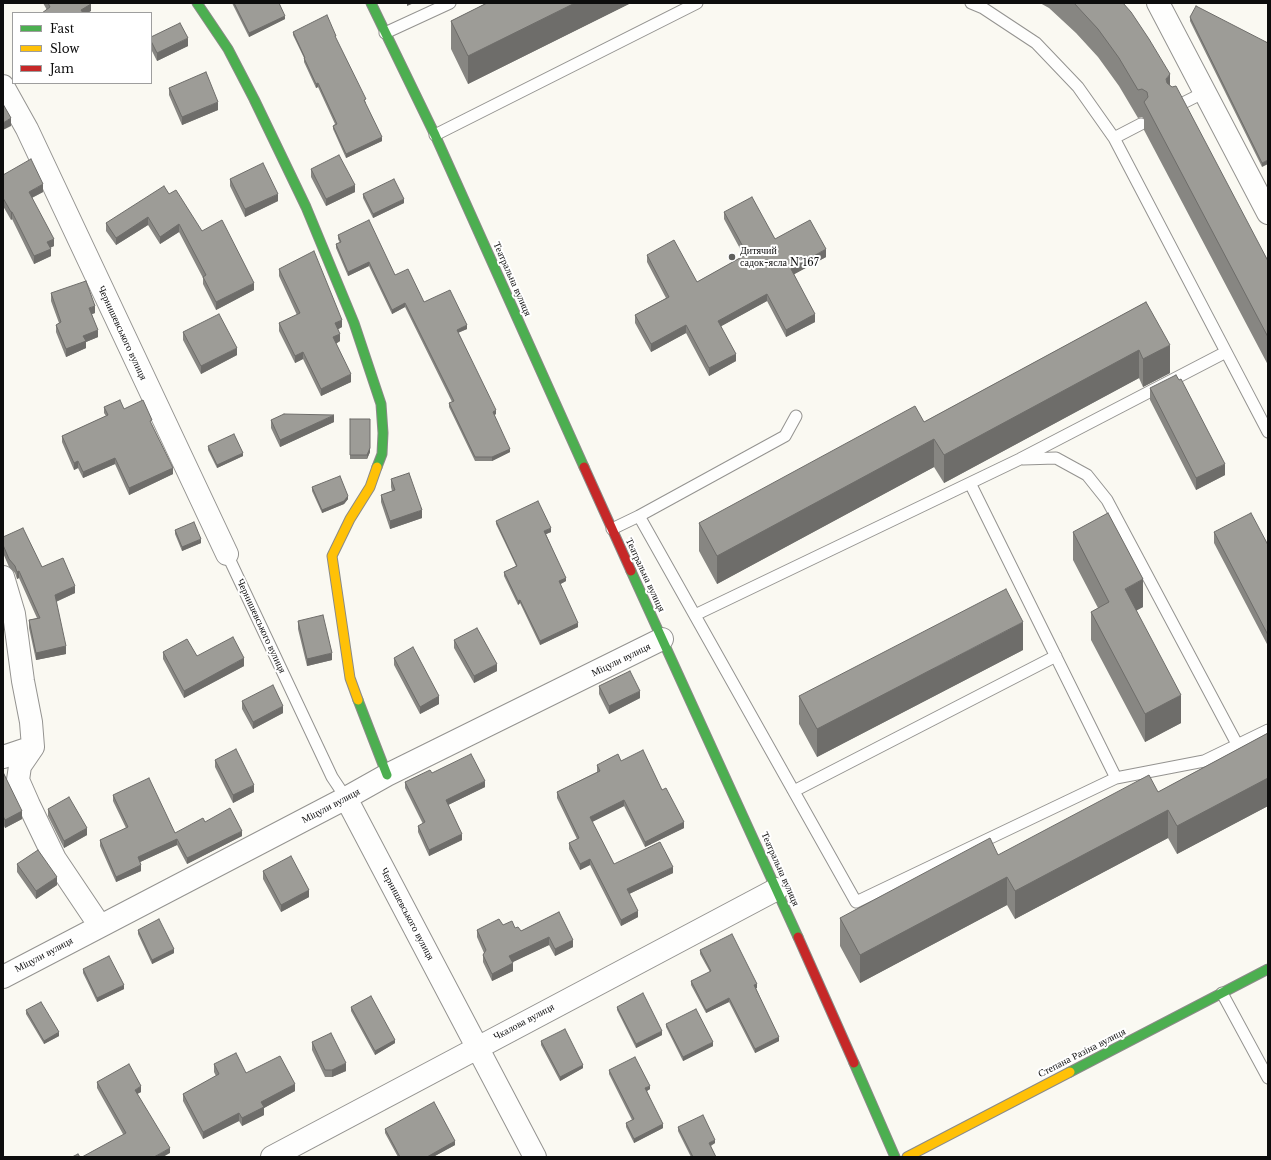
<!DOCTYPE html>
<meta charset="utf-8">
<style>
body{margin:0}
#map{position:relative;width:1271px;height:1160px;overflow:hidden;background:#faf9f2;font-family:"Libre Baskerville",serif}
canvas{display:block}
.frame{position:absolute;inset:0;border:4px solid #0d0d0d;pointer-events:none}
.legend{position:absolute;left:12px;top:12px;width:140px;height:72px;box-sizing:border-box;background:#fff;border:1px solid #9e9e9e;margin:0;padding:5px 7px;list-style:none;font-size:12px;color:#0d0d0d}
.legend li{display:flex;align-items:center;gap:8px;height:20px}
.legend b{width:20px;border:1px solid #9e9e9e}
</style>
<div id="map">
<canvas width="1271" height="1160"></canvas>
<div class="frame"></div>
<ul class="legend">
<li><b style="height:5px;background:#4caf50"></b>Fast</li>
<li><b style="height:5px;background:#ffc107"></b>Slow</li>
<li><b style="height:5px;background:#c62828"></b>Jam</li>
</ul>
</div>
<script>
const context = document.querySelector('canvas').getContext('2d');
context.lineJoin = 'round';
function toPath(rows) {
  const path = new Path2D();
  for (const r of rows) {
    path.moveTo(r[0], r[1]);
    for (let i = 2; i < r.length; i += 2) path.lineTo(r[i], r[i + 1]);
  }
  return path;
}
function trace(path, color, width, dash) {
  context.strokeStyle = color;
  context.lineWidth = width;
  context.lineCap = dash ? 'butt' : 'round';
  context.setLineDash(dash || []);
  context.stroke(path);
}
function paint(path, color) {
  context.fillStyle = color;
  context.fill(path, 'evenodd');
}
function write(font, color, halo, rows, align = 'center') {
  context.font = font + ' "Libre Baskerville",serif';
  context.lineWidth = 4;
  context.setLineDash([]);
  context.textBaseline = 'middle';
  context.strokeStyle = halo;
  context.fillStyle = color;
  for (const [text, x, y, turn = 0] of rows) {
    context.save();
    context.translate(x, y);
    context.rotate((+turn || 0) * Math.PI / 180);
    context.textAlign = isNaN(turn) ? turn : align;
    if (halo) context.strokeText(text, 0, 0);
    context.fillText(text, 0, 0);
    context.restore();
  }
}
const lane = toPath([
 [971,3,983,8,1036,43,1078,87,1114,138,1268,432],
 [385,33,450,3],
 [1173,108,1205,92],
 [435,135,697,3],
 [1114,138,1141,124],
 [1023,459,1056,458,1087,475,1107,500,1237,744],
 [970,483,1116,778],
 [639,516,856,902,1116,778,1204,761,1268,730],
 [612,529,639,516,785,436,796,416],
 [227,554,332,777,346,798],
 [695,615,1020,459,1226,352],
 [794,791,1056,656],
 [1222,993,1268,1078]
]);
const street = toPath([
 [1158,3,1268,213],
 [3,86,27,129,227,554],
 [3,577,14,614,23,681,31,722,33,747,20,766,18,780,29,805,55,859,100,926],
 [3,757,33,747],
 [346,798,535,1157],
 [3,977,346,798,387,775,662,639],
 [272,1157,777,889]
]);
const fast = toPath([
 [197,3,228,49,254,99,306,207,354,323,381,404,383,433,382,454,377,467],
 [371,3,435,135,584,467],
 [631,571,798,937],
 [358,700,387,775],
 [854,1063,895,1157],
 [1070,1072,1268,969]
]);
const slow = toPath([
 [358,700,350,678,332,556,350,519,370,487,377,467],
 [907,1157,1070,1072]
]);
const jam = toPath([
 [584,467,631,571],
 [798,937,854,1063]
]);
const wall = toPath([
 [43,3,90,3,91,11,47,10],
 [232,3,279,3,285,19,249,37],
 [487,3,631,3,468,84,451,49,451,21],
 [1040,3,1123,3,1268,261,1268,365,1144,130,1144,119,1142,117,1138,118,1119,86,1098,57,1076,33,1049,8],
 [1190,17,1268,43,1262,167,1190,21],
 [293,32,336,39,366,103,365,103,382,141,346,158,333,129,333,126,335,124,318,87,316,88,304,62,304,58,293,35],
 [151,37,188,46,157,61,151,49],
 [169,88,218,110,182,125,169,95],
 [311,169,355,192,326,206,311,177],
 [3,175,43,192,32,198,54,246,50,248,51,256,34,264,12,219,11,220,3,206],
 [230,179,278,201,245,217,230,186],
 [169,194,202,231,254,290,216,310,203,284,203,278,179,232,160,244,148,225,116,245,106,231,106,223],
 [363,194,404,203,373,218,363,198],
 [724,212,775,239,826,257,794,274,815,322,786,337,767,301,721,326,736,361,709,376,686,333,651,352,635,323,635,315,666,298,647,262,647,255,697,282,744,256,724,219],
 [338,235,395,275,424,302,467,329,458,333,496,414,494,415,510,452,492,461,475,461,449,407,449,403,452,402,405,307,392,314,369,266,348,276,336,248,336,244,340,243,338,239],
 [279,269,342,327,338,329,340,341,336,344,351,382,321,396,303,359,295,363,279,331,279,323,297,315,279,276],
 [51,293,95,313,92,314,98,337,86,342,86,348,66,357,56,332,56,325,59,323,51,301],
 [1146,302,1170,373,1143,387,1139,378,944,483,934,467,717,584,699,551,699,523,924,422],
 [183,332,237,355,201,374,183,340],
 [1150,388,1225,475,1196,490,1150,400],
 [104,407,124,409,152,425,173,474,129,495,115,464,83,478,78,468,74,470,62,442,62,436,106,416,104,413],
 [350,419,370,419,370,452,367,459,350,459],
 [271,420,334,422,280,447,271,428],
 [208,446,243,456,217,468,208,450],
 [391,479,422,518,390,529,381,502,381,495,392,491,391,487],
 [312,487,348,499,344,504,322,513,312,491],
 [496,521,551,532,546,534,566,581,560,584,578,627,540,645,520,603,518,605,504,576,504,572,516,566,496,524],
 [175,530,201,543,182,551,175,534],
 [1073,532,1143,607,1136,610,1181,723,1145,742,1091,640,1091,612,1098,608,1073,560],
 [1214,532,1268,545,1268,646,1214,543],
 [3,537,75,593,56,602,66,654,36,660,29,628,29,620,37,618,19,578,17,579,15,573,9,567,3,553],
 [298,621,332,660,307,666,298,629],
 [454,640,497,671,474,683,454,648],
 [1023,650,817,757,799,724,799,696],
 [163,652,197,656,244,666,184,698,163,659],
 [394,658,439,704,420,714,394,665],
 [599,686,640,698,609,714,599,694],
 [242,701,283,713,253,729,242,709],
 [1268,733,1268,806,1177,854,1168,838,1015,919,1007,905,860,983,840,946,840,918,1158,792],
 [215,760,254,792,233,803,215,767],
 [621,761,662,790,684,828,645,847,624,806,592,822,614,864,673,873,629,894,638,917,621,926,590,865,580,870,569,849,569,843,577,839,557,798,557,792,597,772,597,765],
 [3,772,22,819,5,828,3,824],
 [432,773,485,787,448,805,462,840,429,856,418,832,418,826,423,824,405,788,405,782],
 [113,795,175,833,205,822,242,836,187,864,177,845,140,862,141,871,116,882,100,846,100,840,126,828,113,801],
 [48,809,87,835,64,848,48,816],
 [17,864,57,885,36,899,17,872],
 [263,871,309,897,281,912,263,879],
 [559,912,573,947,555,956,549,945,512,962,513,971,492,981,483,962,483,955,484,953,477,937,477,930,503,925,515,928,521,931],
 [138,930,174,953,152,964,138,934],
 [700,950,757,988,756,988,779,1041,755,1053,729,1002,706,1013,691,985,691,981,710,972,700,954],
 [83,969,124,989,97,1002,83,973],
 [351,1007,395,1043,375,1055,351,1011],
 [617,1007,662,1035,636,1048,617,1010],
 [26,1010,59,1036,44,1044,26,1014],
 [666,1024,713,1046,683,1061,666,1027],
 [541,1041,583,1068,560,1081,541,1045],
 [312,1042,346,1071,332,1077,325,1077,312,1050],
 [214,1064,246,1073,295,1091,264,1108,264,1115,242,1126,239,1121,203,1139,183,1101,183,1094,216,1076,214,1072],
 [609,1070,650,1089,647,1091,663,1128,634,1143,626,1127,626,1123,632,1120,609,1074],
 [97,1082,141,1092,137,1094,170,1153,123,1134,97,1088],
 [678,1127,715,1143,711,1146,716,1157,691,1157,678,1131],
 [385,1129,455,1145,433,1157,398,1157,385,1133]
]);
const shadedWall = toPath([
 [407,3,414,3,407,6],
 [575,3,631,3,468,84,468,56],
 [91,4,91,11,88,13,81,13,81,10],
 [285,16,285,19,249,37,249,33],
 [188,38,188,46,157,61,157,53],
 [1170,74,1170,102,1166,79],
 [318,83,318,87,316,88,316,84],
 [218,102,218,110,182,125,182,117],
 [11,118,11,126,3,130,3,123],
 [382,137,382,141,346,158,346,154],
 [1268,160,1268,164,1262,167,1262,163],
 [43,184,43,192,29,199,29,192],
 [355,185,355,192,326,206,326,199],
 [278,194,278,201,245,217,245,209],
 [404,199,404,203,373,218,373,214],
 [11,212,12,212,12,219,11,220],
 [148,217,148,225,116,245,116,238],
 [179,224,179,232,160,244,160,237],
 [54,239,54,246,47,249,47,242],
 [51,249,51,256,34,264,34,256],
 [826,249,826,257,791,276,791,269],
 [369,262,369,266,348,276,348,272],
 [254,283,254,290,216,310,216,302],
 [767,294,767,301,718,328,718,321],
 [405,303,405,307,392,314,392,310],
 [95,306,95,313,89,315,89,308],
 [815,314,815,322,786,337,786,330],
 [342,320,342,327,335,331,335,323],
 [467,325,467,329,457,333,457,330],
 [686,325,686,333,651,352,651,344],
 [98,330,98,337,86,342,86,348,66,357,66,349,83,336],
 [340,334,340,341,333,345,333,337],
 [1170,345,1170,373,1143,387,1143,359],
 [237,348,237,355,201,374,201,366],
 [1139,350,1139,378,944,483,944,455],
 [303,352,303,359,295,363,295,356],
 [736,354,736,361,709,376,709,368],
 [351,374,351,382,321,396,321,389],
 [496,410,496,414,493,416,493,412],
 [334,415,334,422,280,447,280,440],
 [934,439,934,467,717,584,717,556],
 [370,448,370,452,367,459,367,455],
 [510,449,510,452,492,461,492,457],
 [243,453,243,456,217,468,217,465],
 [115,458,115,464,83,478,83,472],
 [78,461,78,468,74,470,74,463],
 [1225,464,1225,475,1196,490,1196,478],
 [173,468,173,474,129,495,129,488],
 [348,496,348,499,344,504,322,513,322,510],
 [422,510,422,518,390,529,390,521],
 [551,528,551,532,544,535,544,531],
 [201,539,201,543,182,551,182,547],
 [19,571,19,578,17,579,17,572],
 [566,578,566,581,559,585,559,581],
 [1143,579,1143,607,1125,617,1125,589],
 [75,586,75,593,55,602,55,595],
 [520,600,520,603,518,605,518,601],
 [1023,622,1023,650,817,757,817,729],
 [578,623,578,627,540,645,540,641],
 [66,646,66,654,36,660,36,653],
 [332,653,332,660,307,666,307,659],
 [244,658,244,666,184,698,184,691],
 [497,664,497,671,474,683,474,676],
 [640,691,640,698,609,714,609,706],
 [1181,695,1181,723,1145,742,1145,714],
 [439,696,439,704,420,714,420,707],
 [283,706,283,713,253,729,253,722],
 [1268,778,1268,806,1177,854,1177,826],
 [485,781,485,787,446,806,446,800],
 [254,785,254,792,233,803,233,795],
 [624,800,624,806,590,823,590,817],
 [1168,810,1168,838,1015,919,1015,891],
 [22,811,22,819,5,828,5,820],
 [684,822,684,828,645,847,645,842],
 [87,828,87,835,64,848,64,841],
 [242,831,242,836,187,864,187,858],
 [462,834,462,840,429,856,429,850],
 [177,839,177,845,138,863,138,857],
 [590,859,590,865,580,870,580,864],
 [141,865,141,871,116,882,116,877],
 [673,867,673,873,627,895,627,889],
 [57,877,57,885,36,899,36,891],
 [1007,877,1007,905,860,983,860,955],
 [309,890,309,897,281,912,281,905],
 [638,911,638,917,621,926,621,920],
 [549,937,549,945,509,964,509,956],
 [573,940,573,947,555,956,555,949],
 [174,949,174,953,152,964,152,960],
 [513,963,513,971,492,981,492,974],
 [757,984,757,988,754,989,754,985],
 [124,985,124,989,97,1002,97,998],
 [729,998,729,1002,706,1013,706,1010],
 [662,1031,662,1035,636,1048,636,1044],
 [59,1032,59,1036,44,1044,44,1041],
 [779,1037,779,1041,755,1053,755,1049],
 [395,1040,395,1043,375,1055,375,1051],
 [713,1042,713,1046,683,1061,683,1057],
 [346,1063,346,1071,332,1077,332,1070],
 [583,1065,583,1068,560,1081,560,1077],
 [295,1084,295,1091,264,1108,264,1115,242,1126,242,1118,261,1102],
 [141,1086,141,1092,135,1095,135,1090],
 [650,1086,650,1089,645,1092,645,1088],
 [239,1113,239,1121,203,1139,203,1132],
 [663,1124,663,1128,634,1143,634,1139],
 [715,1140,715,1143,709,1146,709,1143],
 [455,1141,455,1145,433,1157,427,1157],
 [170,1148,170,1153,163,1157,154,1157]
]);
const building = toPath([
 [48,3,90,3,91,4,81,10,83,13,42,13,50,7,48,3],
 [234,3,279,3,285,16,249,33,234,3],
 [487,3,575,3,468,56,451,21,487,3],
 [1074,3,1123,3,1131,12,1149,39,1170,74,1166,79,1167,83,1172,87,1176,86,1268,261,1268,337,1144,102,1148,97,1147,92,1142,89,1138,90,1119,58,1098,29,1074,3],
 [1196,6,1268,43,1268,160,1262,163,1190,17,1196,6],
 [327,15,336,36,335,36,366,99,364,100,382,137,346,154,333,126,337,124,318,83,316,84,304,58,305,58,293,32,327,15],
 [180,23,188,38,157,53,151,41,151,37,180,23],
 [206,72,218,102,182,117,169,88,206,72],
 [3,104,11,118,3,123,3,104],
 [339,155,355,185,326,199,311,169,339,155],
 [31,159,43,184,29,192,54,239,47,242,51,249,34,256,12,212,11,212,3,198,3,175,31,159],
 [263,163,278,194,245,209,230,179,263,163],
 [394,179,404,199,373,214,363,194,394,179],
 [164,186,169,194,176,190,202,231,222,220,254,283,216,302,203,277,206,275,179,224,160,237,148,217,116,238,106,223,164,186],
 [752,197,775,239,810,220,826,249,791,269,815,314,786,330,767,294,718,321,736,354,709,368,686,325,651,344,635,315,669,297,647,255,674,240,697,282,747,254,724,212,752,197],
 [369,220,395,275,408,269,424,302,450,290,467,325,457,330,496,410,493,412,510,449,492,457,475,457,449,403,454,401,405,303,392,310,369,262,348,272,336,244,341,242,338,235,369,220],
 [314,251,342,320,335,323,340,334,333,337,351,374,321,389,303,352,295,356,279,323,300,313,279,269,314,251],
 [86,281,95,306,89,308,98,330,83,336,86,341,66,349,56,325,61,322,51,293,86,281],
 [1146,302,1170,345,1143,359,1139,350,944,455,934,439,717,556,699,523,915,406,924,422,1146,302],
 [219,314,237,348,201,366,183,332,219,314],
 [1176,375,1179,380,1181,379,1225,464,1196,478,1150,388,1176,375],
 [120,400,124,409,143,400,152,420,150,421,173,468,129,488,115,458,83,472,78,461,74,463,62,436,108,415,104,407,120,400],
 [284,414,334,415,280,440,271,420,284,414],
 [350,419,370,419,370,448,367,455,350,455,350,419],
 [234,434,243,453,217,465,208,446,234,434],
 [409,473,422,510,390,521,381,495,395,490,391,479,409,473],
 [340,476,348,496,344,501,322,510,312,487,340,476],
 [538,501,551,528,544,531,566,578,559,581,578,623,540,641,520,600,518,601,504,572,517,566,496,521,538,501],
 [1108,513,1143,579,1125,589,1181,695,1145,714,1091,612,1109,602,1073,532,1108,513],
 [1251,513,1268,545,1268,635,1214,532,1251,513],
 [194,522,201,539,182,547,175,530,194,522],
 [23,528,42,567,63,558,75,586,55,595,66,646,36,653,29,620,40,618,19,571,17,572,15,566,9,559,3,545,3,537,23,528],
 [1006,589,1023,622,817,729,799,696,1006,589],
 [323,615,332,653,307,659,298,621,323,615],
 [477,628,497,664,474,676,454,640,477,628],
 [233,637,244,658,184,691,163,652,187,639,197,656,233,637],
 [413,647,439,696,420,707,394,658,413,647],
 [630,671,640,691,609,706,599,686,630,671],
 [273,685,283,706,253,722,242,701,273,685],
 [1268,733,1268,778,1177,826,1168,810,1015,891,1007,877,860,955,840,918,990,838,998,855,1149,775,1158,792,1268,733],
 [236,749,254,785,233,795,215,760,236,749],
 [643,750,662,790,666,788,684,822,645,842,624,800,590,817,614,864,660,842,673,867,627,889,638,911,621,920,590,859,580,864,569,843,579,838,557,792,600,771,597,765,618,754,621,761,643,750],
 [471,754,485,781,446,800,462,834,429,850,418,826,425,822,405,782,430,770,432,773,471,754],
 [3,772,22,811,5,820,3,816,3,772],
 [149,778,175,833,203,818,205,822,230,808,242,831,187,858,177,839,138,857,141,865,116,877,100,840,128,827,113,795,149,778],
 [69,797,87,828,64,841,48,809,69,797],
 [38,850,57,877,36,891,17,864,38,850],
 [291,856,309,890,281,905,263,871,291,856],
 [559,912,573,940,555,949,549,937,509,956,513,963,492,974,483,955,486,950,477,930,499,919,503,925,512,921,515,928,518,927,521,931,559,912],
 [159,919,174,949,152,960,138,930,159,919],
 [732,934,757,984,754,985,779,1037,755,1049,729,998,706,1010,691,981,711,971,700,950,732,934],
 [109,956,124,985,97,998,83,969,109,956],
 [643,993,662,1031,636,1044,617,1007,643,993],
 [371,996,395,1040,375,1051,351,1007,371,996],
 [41,1002,59,1032,44,1041,26,1010,41,1002],
 [696,1009,713,1042,683,1057,666,1024,696,1009],
 [565,1029,583,1065,560,1077,541,1041,565,1029],
 [331,1033,346,1063,332,1070,325,1070,312,1042,331,1033],
 [236,1053,246,1073,280,1056,295,1084,261,1102,264,1107,242,1118,239,1113,203,1132,183,1094,219,1074,214,1064,236,1053],
 [635,1057,650,1086,645,1088,663,1124,634,1139,626,1123,634,1119,609,1070,635,1057],
 [129,1064,141,1086,135,1090,170,1148,154,1157,82,1157,126,1133,97,1082,129,1064],
 [434,1102,455,1141,427,1157,400,1157,385,1129,434,1102],
 [703,1115,715,1140,709,1143,716,1157,693,1157,678,1127,703,1115],
 [78,1154,80,1157,72,1157,78,1154]
]);
const markers = [
 [732,257,4,"#60605d"]
];
const poiNames = [
 ["Дитячий",740,251],
 ["садок-ясла №167",740,263]
];
const streetNames = [
 ["Театральна вулиця",512,279,66],
 ["Чернишевського вулиця",122,333,65],
 ["Театральна вулиця",645,575,65],
 ["Чернишевського вулиця",261,626,65],
 ["Міцули вулиця",621,660,-26],
 ["Міцули вулиця",331,806,-28],
 ["Театральна вулиця",780,869,66],
 ["Чернишевського вулиця",407,914,62],
 ["Міцули вулиця",44,955,-28],
 ["Чкалова вулиця",524,1022,-28],
 ["Степана Разіна вулиця",1082,1053,-27]
];
trace(lane, '#949390', 13);
trace(street, '#949390', 24);
trace(fast, '#8a8a87', 11);
trace(slow, '#8a8a87', 11);
trace(jam, '#8a8a87', 11);
trace(lane, '#fefefd', 11);
trace(street, '#fefefd', 22);
trace(fast, '#4caf50', 9);
trace(slow, '#ffc107', 9);
trace(jam, '#c62828', 9);
paint(wall, '#878682');
paint(shadedWall, '#6e6d6a');
paint(building, '#9d9c97');
trace(building, '#6e6d6a', 1);
for (const [x, y, r, color] of markers) {
  const dot = new Path2D();
  dot.arc(x, y, r, 0, 2 * Math.PI);
  context.fillStyle = color;
  context.fill(dot);
  trace(dot, '#fff', 1.5);
}
write('10px', '#0d0d0d', '#fff', poiNames, 'left');
write('10px', '#0d0d0d', '#fff', streetNames);
</script>
